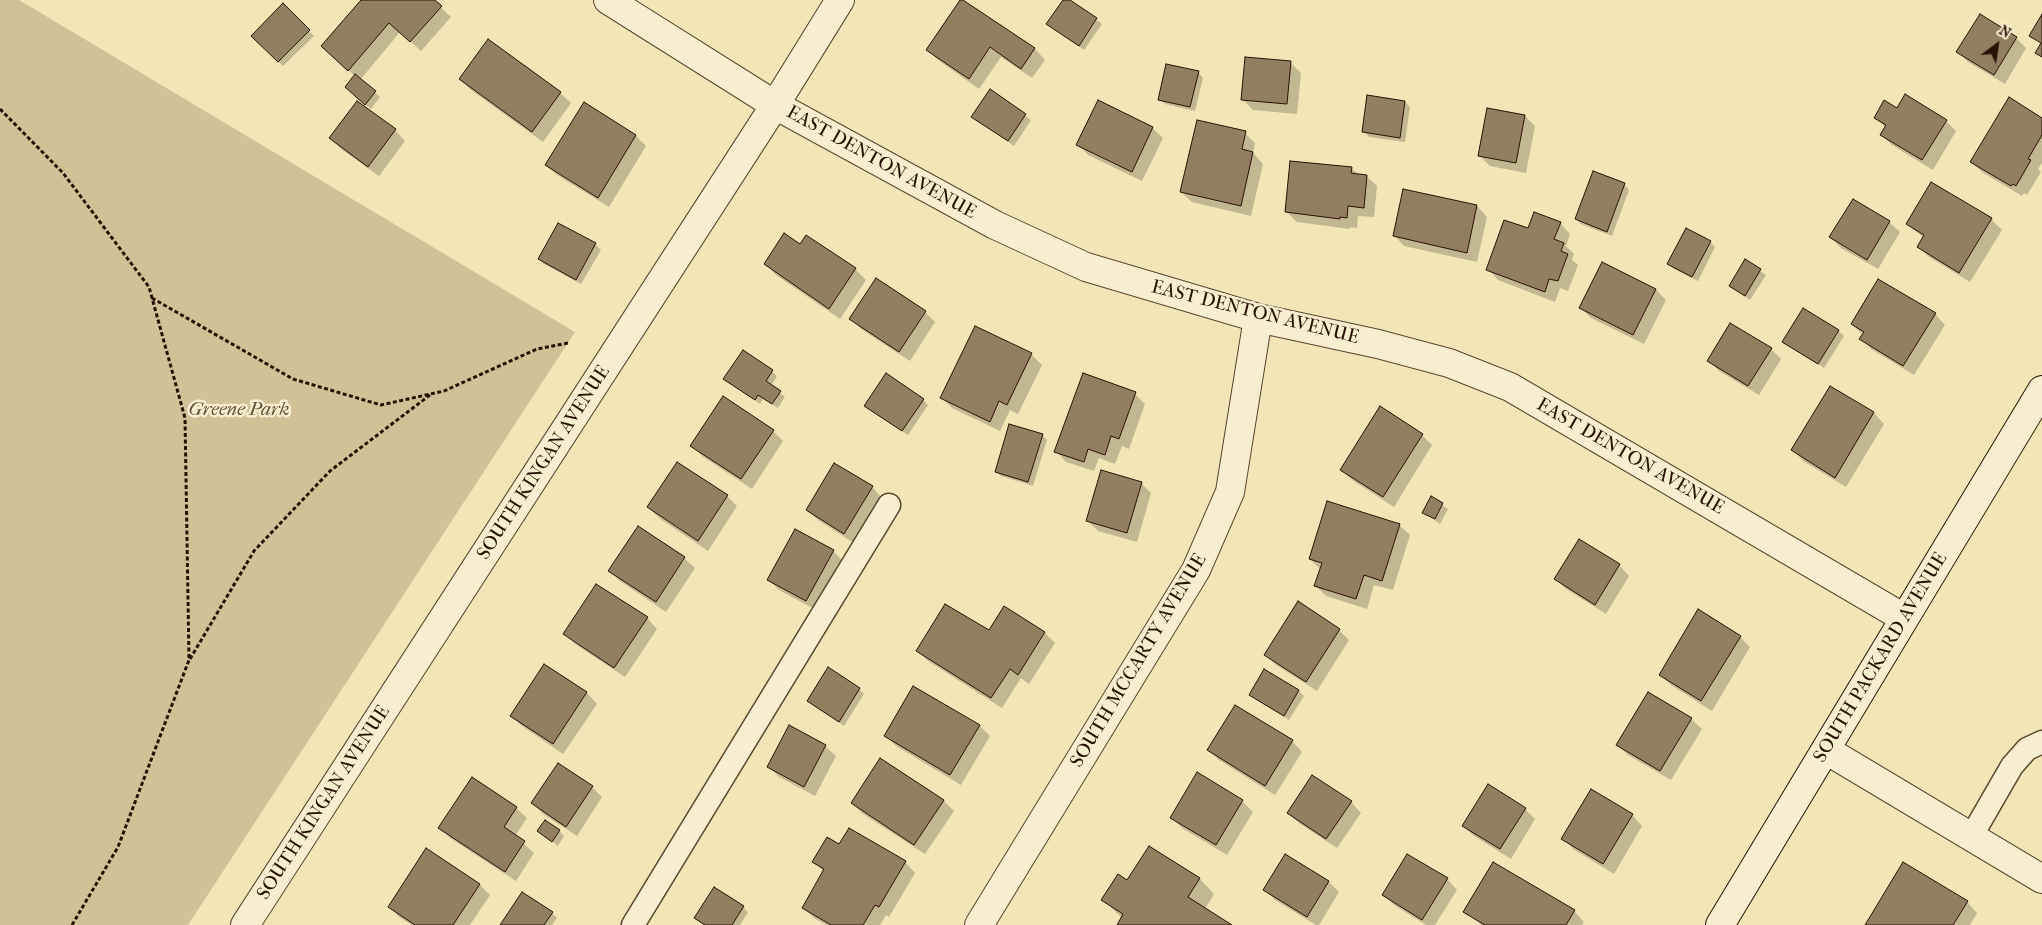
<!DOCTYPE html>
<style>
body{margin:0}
#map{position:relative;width:2042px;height:925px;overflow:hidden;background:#f2e5b6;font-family:"IM FELL French Canon",serif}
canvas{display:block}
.north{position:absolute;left:1972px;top:20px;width:50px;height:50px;-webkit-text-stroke:4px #f7eed0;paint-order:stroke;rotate:31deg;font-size:14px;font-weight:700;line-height:20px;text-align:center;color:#281102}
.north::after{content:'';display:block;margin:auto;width:18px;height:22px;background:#281102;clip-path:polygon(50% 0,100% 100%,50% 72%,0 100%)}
</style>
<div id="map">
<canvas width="2042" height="925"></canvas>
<div class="north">N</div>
</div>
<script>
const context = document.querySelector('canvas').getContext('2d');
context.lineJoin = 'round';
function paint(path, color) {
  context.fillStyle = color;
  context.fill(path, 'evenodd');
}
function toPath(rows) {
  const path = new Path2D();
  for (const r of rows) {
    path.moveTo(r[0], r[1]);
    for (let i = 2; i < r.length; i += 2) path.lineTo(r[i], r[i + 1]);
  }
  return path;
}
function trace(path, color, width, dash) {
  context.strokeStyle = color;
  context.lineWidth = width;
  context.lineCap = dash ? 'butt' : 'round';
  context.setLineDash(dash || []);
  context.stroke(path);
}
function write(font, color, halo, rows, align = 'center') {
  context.font = font + ' "IM FELL French Canon",serif';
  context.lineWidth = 5;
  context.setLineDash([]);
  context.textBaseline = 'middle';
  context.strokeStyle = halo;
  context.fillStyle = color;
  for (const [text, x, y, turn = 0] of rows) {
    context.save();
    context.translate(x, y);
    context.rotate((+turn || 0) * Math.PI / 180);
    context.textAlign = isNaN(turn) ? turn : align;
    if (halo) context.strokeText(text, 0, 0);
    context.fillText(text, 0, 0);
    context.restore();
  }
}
const green = toPath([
 [0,0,19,0,575,332,188,925,0,925]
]);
const shadow = toPath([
 [363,0,433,0,451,17,421,51,400,32,360,80,380,97,371,109,351,92,355,76,333,56],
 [961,0,1035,49,1045,60,1032,78,1001,57,979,89,938,60,927,50],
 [1064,0,1068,0,1102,24,1084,50,1048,24],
 [283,4,314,36,283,66,252,36],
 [2016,38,2026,48,2005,84,1968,62,1958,52],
 [1290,62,1301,73,1297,114,1253,110,1242,99],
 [1198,72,1203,78,1195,111,1165,104,1160,99],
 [460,79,560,93,571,103,543,142,471,90],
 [990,91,1031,120,1014,146,973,117],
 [358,102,395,130,405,141,379,176,341,149,331,138],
 [1405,102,1410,107,1405,142,1369,137,1364,131],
 [584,103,636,136,646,146,609,207,557,175,546,165],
 [1525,116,1535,126,1526,173,1490,166,1480,156],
 [1875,117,1946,121,1956,131,1933,170,1892,145,1882,135,1886,128],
 [2042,119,2042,163,2038,169,2041,172,2027,195,2024,193,2022,196,1982,172,1971,162],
 [1152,128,1163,138,1142,181,1088,155,1078,144],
 [1245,133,1255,143,1253,153,1263,164,1251,216,1192,202,1181,192],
 [1351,168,1359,175,1366,176,1377,186,1374,217,1358,216,1357,228,1350,227,1350,229,1297,222,1286,211],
 [1624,184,1629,190,1612,236,1581,224,1576,219],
 [1932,184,1991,219,2002,230,1970,282,1929,257,1919,247,1924,238,1907,224],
 [1404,190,1477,206,1487,217,1477,262,1404,246,1394,235],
 [1889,222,1900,232,1878,269,1841,248,1831,237],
 [1560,223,1570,234,1566,246,1574,254,1572,260,1578,265,1568,291,1560,288,1555,302,1498,280,1488,269,1528,230],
 [558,224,596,245,601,250,581,284,544,264,539,258],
 [806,237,855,269,866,280,840,319,776,275,766,264,800,245],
 [1710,242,1715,247,1698,281,1674,269,1669,264],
 [1746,261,1766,275,1750,300,1730,286],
 [1656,290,1666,300,1644,344,1591,318,1581,308],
 [1803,310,1839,331,1844,336,1824,368,1784,342],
 [925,312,935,322,910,361,861,329,851,319],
 [1935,314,1945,325,1914,375,1871,349,1861,338,1863,335,1852,324],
 [1771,349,1781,359,1759,395,1719,371,1709,361],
 [1031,354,1042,365,1018,414,1010,410,1000,431,952,408,942,398],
 [772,371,777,376,771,386,785,397,778,408,763,399,760,404,725,379],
 [1831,388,1874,413,1884,424,1846,487,1803,461,1793,450],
 [1135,394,1145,404,1129,449,1122,446,1115,464,1099,458,1094,471,1066,462,1056,451],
 [923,400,928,405,908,435,866,406],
 [773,431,783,441,752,489,702,456,692,445],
 [1042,435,1047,440,1033,486,1001,476,996,471],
 [1422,435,1432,445,1394,507,1352,480,1342,470],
 [1141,483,1151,493,1137,542,1098,531,1087,520],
 [872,487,882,498,854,543,818,520,807,510],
 [727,496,737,506,708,551,659,518,648,507],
 [1432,498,1448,509,1440,524,1424,512],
 [1399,525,1410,535,1393,590,1374,585,1367,609,1326,596,1316,586,1321,570,1310,559],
 [833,551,843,561,816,610,779,590,769,580],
 [684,558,695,568,666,612,620,581,610,571],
 [1619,565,1629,576,1606,614,1566,589,1556,579],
 [1004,608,1045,633,1055,643,1029,684,1021,678,1002,708,928,661,918,651,989,632],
 [647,618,657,629,625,677,575,644,564,633],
 [1339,630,1349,640,1317,691,1276,665,1266,655],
 [1740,637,1750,647,1712,711,1671,685,1660,674],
 [545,666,587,693,597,704,563,754,522,726,511,716],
 [1264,670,1299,691,1304,696,1289,720,1255,699,1250,694],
 [859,689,864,694,844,726,808,701],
 [1691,719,1702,729,1671,780,1628,755,1617,745],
 [980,726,990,736,961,785,896,746,886,736],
 [1292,741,1302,752,1275,795,1219,760,1209,750],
 [825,746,836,756,815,796,779,777,769,767],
 [881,760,944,801,954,811,925,854,863,814,852,803],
 [1197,774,1242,801,1253,812,1227,855,1182,828,1171,817],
 [472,778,516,808,527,818,515,836,534,853,516,881,450,838,440,828],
 [592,787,602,797,577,836,543,814,533,803],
 [1351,802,1361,813,1337,848,1299,823,1288,813],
 [1525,809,1535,819,1511,859,1474,836,1464,826],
 [1632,815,1642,826,1614,874,1573,849,1563,838],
 [538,831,559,831,564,836,558,846],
 [840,846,905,862,915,873,889,917,886,915,880,925,826,925,814,918,803,907,824,872,814,862],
 [1149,848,1200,879,1214,894,1205,909,1230,925,1118,925,1122,918,1103,900,1128,882],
 [426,850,480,885,490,895,470,925,412,925,399,917,389,906],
 [1447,879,1457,890,1435,925,1426,925,1394,905,1384,895],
 [1329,882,1339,892,1319,925,1316,925,1275,900,1265,890],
 [1967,902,1977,913,1970,925,1867,925],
 [743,907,748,912,740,925,704,925,696,918],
 [1465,911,1574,911,1584,922,1582,925,1481,925],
 [552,913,557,918,552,925,501,925]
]);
const building = toPath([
 [361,0,435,0,442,6,410,42,389,23,348,71,321,46,361,0],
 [960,0,963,0,1035,48,1021,69,990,47,969,79,926,50,960,0],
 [1063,0,1070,0,1097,18,1079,46,1046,24,1063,0],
 [283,3,310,30,278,62,251,36,283,3],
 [1980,14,2017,37,1994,75,1956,52,1980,14],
 [2042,14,2042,57,2035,53,2041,43,2029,36,2042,14],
 [488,39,561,92,532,132,459,79,488,39],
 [1245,57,1291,61,1287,104,1241,100,1245,57],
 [1166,64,1199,71,1190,107,1158,100,1166,64],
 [355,74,376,91,365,105,345,87,355,74],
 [990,89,1026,114,1008,141,971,117,990,89],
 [1905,94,1947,120,1922,160,1880,135,1886,125,1874,118,1884,100,1897,108,1905,94],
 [1367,95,1405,101,1400,138,1362,132,1367,95],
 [2009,97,2042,118,2042,135,2028,159,2031,160,2016,186,2013,184,2011,186,1970,162,2009,97],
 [1098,100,1153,127,1132,172,1076,145,1098,100],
 [357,101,396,129,368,167,329,138,357,101],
 [584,102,636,135,598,198,545,165,584,102],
 [1487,108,1525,115,1516,163,1478,156,1487,108],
 [1197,120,1246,131,1242,149,1253,152,1241,206,1180,192,1197,120],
 [1290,161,1352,167,1351,173,1367,175,1364,208,1348,206,1347,218,1340,217,1340,219,1285,212,1290,161],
 [1593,171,1625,183,1607,232,1575,219,1593,171],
 [1931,182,1992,218,1959,273,1917,247,1924,235,1906,224,1931,182],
 [1403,189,1477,205,1467,253,1393,236,1403,189],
 [1853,199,1890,221,1867,260,1829,237,1853,199],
 [1534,212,1561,222,1554,239,1564,243,1561,251,1568,254,1558,281,1549,279,1545,292,1486,270,1504,220,1528,228,1534,212],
 [558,223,596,243,576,280,538,259,558,223],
 [1686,228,1711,241,1692,277,1667,264,1686,228],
 [784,233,800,244,806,235,856,268,829,309,764,264,784,233],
 [1745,259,1761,269,1745,296,1729,286,1745,259],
 [1602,262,1656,289,1633,335,1579,308,1602,262],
 [876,278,926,311,899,352,849,319,876,278],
 [1878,279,1936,313,1903,366,1859,339,1864,332,1851,324,1878,279],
 [1803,308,1839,330,1818,364,1782,342,1803,308],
 [1730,323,1772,348,1748,386,1707,361,1730,323],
 [975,326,1032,353,1007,405,999,401,990,422,940,398,975,326],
 [743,350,773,370,766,381,781,391,772,404,758,395,755,400,723,379,743,350],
 [886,373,924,399,902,431,864,406,886,373],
 [1083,373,1136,392,1119,439,1111,436,1105,455,1088,449,1084,462,1054,452,1083,373],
 [1830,386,1874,412,1835,478,1791,450,1830,386],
 [723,396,774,430,741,479,690,446,723,396],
 [1380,406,1423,434,1383,497,1340,470,1380,406],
 [1009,424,1043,434,1028,482,995,472,1009,424],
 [677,462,728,495,698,541,647,507,677,462],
 [834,463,873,486,844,534,806,510,834,463],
 [1101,470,1142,482,1127,533,1086,521,1101,470],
 [1431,496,1443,503,1435,519,1422,513,1431,496],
 [1327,501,1400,524,1382,581,1364,575,1356,599,1314,586,1322,563,1309,559,1327,501],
 [638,526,685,557,656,602,608,571,638,526],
 [795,529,834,550,806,601,767,580,795,529],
 [1579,539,1620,564,1595,605,1554,579,1579,539],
 [596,584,648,617,614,668,563,634,596,584],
 [1298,601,1340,629,1306,682,1264,655,1298,601],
 [945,604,989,630,1004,606,1045,632,1018,675,1010,669,991,698,916,651,945,604],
 [1698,609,1741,636,1701,701,1659,675,1698,609],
 [544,664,587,692,553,744,510,716,544,664],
 [828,667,860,688,839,722,807,701,828,667],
 [1264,669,1299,690,1284,716,1249,695,1264,669],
 [913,686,980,725,950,775,884,736,913,686],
 [1648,692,1692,718,1660,771,1616,745,1648,692],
 [1235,705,1293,740,1265,786,1207,750,1235,705],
 [789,725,826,745,804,787,767,767,789,725],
 [880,758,944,800,914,845,851,803,880,758],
 [558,763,593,786,566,827,531,803,558,763],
 [1197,772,1243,800,1216,845,1170,818,1197,772],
 [1312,775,1352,801,1326,839,1287,813,1312,775],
 [472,777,517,807,504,827,525,841,505,872,438,828,472,777],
 [1488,784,1526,808,1500,849,1462,826,1488,784],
 [1591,789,1633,814,1603,864,1561,839,1591,789],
 [545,820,560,830,552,842,537,831,545,820],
 [849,828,906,861,879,907,875,905,863,925,831,925,802,908,824,869,812,862,827,837,839,844,849,828],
 [1149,846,1200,878,1188,897,1232,925,1117,925,1123,914,1101,900,1118,874,1127,880,1149,846],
 [426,848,480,884,453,925,415,925,388,907,426,848],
 [1285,854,1329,881,1307,917,1263,890,1285,854],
 [1407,854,1448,878,1422,920,1382,895,1407,854],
 [1493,862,1575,910,1566,925,1485,925,1463,912,1493,862],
 [1903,862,1968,901,1953,925,1865,925,1903,862],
 [714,887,744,906,732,925,705,925,694,918,714,887],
 [522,892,553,912,544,925,500,925,522,892]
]);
const path = toPath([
 [0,109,63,173,149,287,185,418,189,660,118,847,72,925],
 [152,298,293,379,381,405,444,391,537,349,568,343],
 [190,659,254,551,330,471,430,395]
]);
const lane = toPath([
 [1971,837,2012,766,2027,749,2042,742],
 [633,925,889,505]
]);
const street = toPath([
 [608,0,775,105,995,225,1086,267,1258,318,1378,344,1449,363,1510,387,1904,618],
 [1826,750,2042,879],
 [245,925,775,105,840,0],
 [979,925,1196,570,1230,492,1258,318]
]);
const secondary = toPath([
 [1720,925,2042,390]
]);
const streetNames = [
 ["EAST DENTON AVENUE",881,163,29],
 ["EAST DENTON AVENUE",1255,313,14],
 ["EAST DENTON AVENUE",1630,457,30],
 ["SOUTH KINGAN AVENUE",544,463,-57],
 ["SOUTH PACKARD AVENUE",1881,658,-59],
 ["SOUTH MCCARTY AVENUE",1139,661,-59],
 ["SOUTH KINGAN AVENUE",324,803,-57]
];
const parkNames = [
 ["Greene Park",239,410]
];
paint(green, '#d0c197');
paint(shadow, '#0003');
paint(building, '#917f60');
trace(building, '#281102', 1);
trace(lane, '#5a462f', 25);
trace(street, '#5a462f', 30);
trace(secondary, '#281102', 30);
trace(path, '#281102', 3, [4, 2.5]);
trace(lane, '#f7eed0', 22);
trace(street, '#f7eed0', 28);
trace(secondary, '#f7eed0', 28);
write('19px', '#281102', '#f7eed0', streetNames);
write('italic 19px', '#634f36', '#f7eed0', parkNames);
</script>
